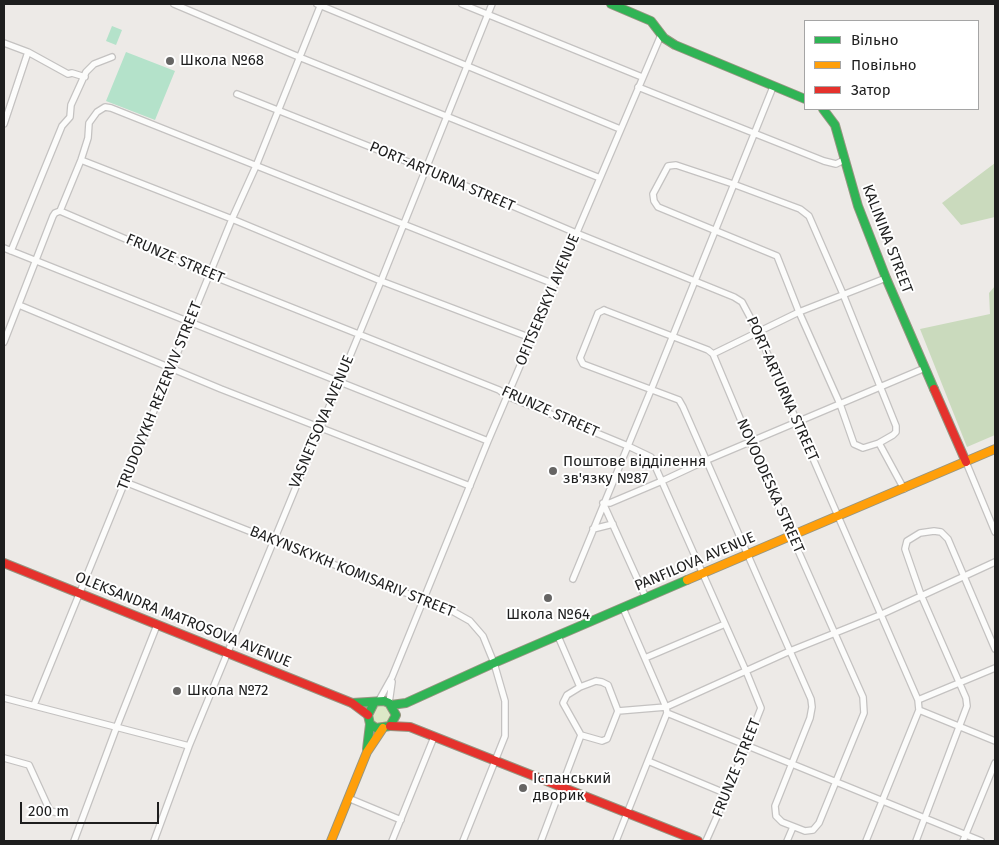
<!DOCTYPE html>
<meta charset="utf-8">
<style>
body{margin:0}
#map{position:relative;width:999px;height:845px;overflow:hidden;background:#edeae7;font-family:"Fira Sans",sans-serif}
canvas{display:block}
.frame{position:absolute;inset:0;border:5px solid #1e1e1e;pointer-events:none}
.legend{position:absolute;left:804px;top:20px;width:175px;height:90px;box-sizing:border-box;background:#fff;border:1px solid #a5a5a5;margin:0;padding:6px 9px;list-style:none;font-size:15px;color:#1e1e1e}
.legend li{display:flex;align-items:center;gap:10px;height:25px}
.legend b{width:25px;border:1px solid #a5a5a5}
.scale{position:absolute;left:20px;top:802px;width:139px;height:22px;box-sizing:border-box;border:2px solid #1e1e1e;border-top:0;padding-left:6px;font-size:15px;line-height:18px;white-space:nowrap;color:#1e1e1e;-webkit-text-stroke:4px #fff;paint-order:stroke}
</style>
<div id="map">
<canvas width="999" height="845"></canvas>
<div class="frame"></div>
<ul class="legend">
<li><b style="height:6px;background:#30b455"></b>Вільно</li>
<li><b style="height:6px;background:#ff9f0a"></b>Повільно</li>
<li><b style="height:6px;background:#e5322d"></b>Затор</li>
</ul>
<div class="scale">200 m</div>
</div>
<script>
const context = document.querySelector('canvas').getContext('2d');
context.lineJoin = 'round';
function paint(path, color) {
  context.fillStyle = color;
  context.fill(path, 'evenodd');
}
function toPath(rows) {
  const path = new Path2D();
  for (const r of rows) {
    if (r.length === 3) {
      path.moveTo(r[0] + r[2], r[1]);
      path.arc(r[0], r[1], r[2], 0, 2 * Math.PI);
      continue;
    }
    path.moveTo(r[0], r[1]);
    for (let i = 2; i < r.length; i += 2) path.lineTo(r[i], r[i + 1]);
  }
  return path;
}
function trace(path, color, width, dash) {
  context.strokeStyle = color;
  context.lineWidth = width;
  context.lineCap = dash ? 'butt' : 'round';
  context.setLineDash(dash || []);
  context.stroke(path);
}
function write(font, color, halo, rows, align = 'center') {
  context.font = font + ' "Fira Sans",sans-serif';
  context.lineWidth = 4;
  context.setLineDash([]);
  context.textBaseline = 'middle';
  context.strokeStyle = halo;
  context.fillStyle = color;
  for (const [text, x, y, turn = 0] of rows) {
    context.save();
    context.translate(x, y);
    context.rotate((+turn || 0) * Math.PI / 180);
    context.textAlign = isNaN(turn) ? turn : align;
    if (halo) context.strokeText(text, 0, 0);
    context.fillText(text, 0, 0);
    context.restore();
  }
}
const grass = toPath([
 [381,715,10]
]);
const forest = toPath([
 [995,163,995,217,961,225,942,203],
 [995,286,995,435,967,447,920,329,990,314,989,293]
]);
const pitch = toPath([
 [112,26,122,30,116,45,106,41],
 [126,52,175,71,155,120,106,101]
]);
const street = toPath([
 [174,4,299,57,600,178],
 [317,4,620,129],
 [462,4,642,77],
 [4,43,28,52,68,74,72,73,85,77],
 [638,87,824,161,836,164,844,160],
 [237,94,426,169,576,233,734,297,742,302,758,332,918,700,919,710,866,841],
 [4,124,28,52],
 [81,160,232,219,381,281,531,338],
 [60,211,210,275,499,390,507,396,628,446,651,457,746,671,761,708,727,794,706,841],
 [4,248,488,441],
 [11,251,62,126,70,117,71,105,86,72,94,64,112,57],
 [19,305,221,389,470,486],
 [604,310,708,350,713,354,750,442,863,697,864,713,819,823,813,830,805,831,782,822,776,816,775,806,810,718,812,707,811,699,683,407,679,400,583,364,580,358,598,313,604,310],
 [4,342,53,216,55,213,60,211,81,160,88,138,89,123,97,112,105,107,111,108,554,284],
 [713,354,799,312,886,278],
 [879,443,863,448,854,444,840,404,799,312,777,256,658,207,654,201,653,194,668,166,676,165,733,184,800,209,809,216,843,294,896,426,896,432,893,435,879,443,904,489],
 [966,462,995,532],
 [125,482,454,612,470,621,483,636,494,663,505,701,505,736,463,841],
 [593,529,613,524],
 [573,579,651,390,773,87],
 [646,598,603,503,610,503,662,481,707,460,925,368],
 [558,636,580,687],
 [645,658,725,624],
 [596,681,602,682,608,685,618,711,607,739,602,741,581,735,563,703,567,695,580,687,596,681],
 [4,698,189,746],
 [918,700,995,668],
 [378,702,392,677,488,441,661,35],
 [389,703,392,682],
 [34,705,232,219,256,166,321,4],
 [919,710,995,741],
 [618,711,666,707,790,651,880,615,995,562],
 [667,713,981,841],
 [4,758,29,765,50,811,59,813],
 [648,761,727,794],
 [348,798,401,820],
 [74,841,117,726,157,625],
 [154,841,189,746,381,281,492,4],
 [392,841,434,737],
 [541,841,581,735],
 [616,841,667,713,666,707,623,608],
 [787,841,793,827],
 [916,841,967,706,966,698,921,595,905,549,907,541,920,533,934,531,941,532,948,539,995,649],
 [963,841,995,763]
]);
const fast = toPath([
 [611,4,651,21,664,38,675,45,805,99],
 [823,109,835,125,858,206,886,278,934,389],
 [352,703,384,701,389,703,396,715,390,726,376,728,370,724,368,715,374,703],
 [391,705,406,703,494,663,687,580],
 [367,749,370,724]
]);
const slow = toPath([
 [687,580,995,449],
 [331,841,367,752,383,728]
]);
const jam = toPath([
 [934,389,966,462],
 [4,563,352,703,368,715],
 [390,726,410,727,698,841]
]);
const markers = [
 [170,61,5,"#666564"],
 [553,471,5,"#666564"],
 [548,598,5,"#666564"],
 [177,691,5,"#666564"],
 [523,788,5,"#666564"]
];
const poiNames = [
 ["Школа №68",180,61],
 ["Поштове відділення",563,462],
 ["зв'язку №87",563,479],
 ["Школа №64",548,615,"center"],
 ["Школа №72",187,691],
 ["Іспанський",533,779],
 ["дворик",533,796]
];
const streetNames = [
 ["PORT-ARTURNA STREET",442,177,23],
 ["KALININA STREET",887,239,69],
 ["FRUNZE STREET",175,259,23],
 ["OFITSERSKYI AVENUE",548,300,-67],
 ["PORT-ARTURNA STREET",782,389,66],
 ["TRUDOVYKH REZERVIV STREET",160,396,-68],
 ["FRUNZE STREET",550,412,24],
 ["VASNETSOVA AVENUE",322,422,-67],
 ["NOVOODESKA STREET",770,486,66],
 ["PANFILOVA AVENUE",695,562,-23],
 ["BAKYNSKYKH KOMISARIV STREET",352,572,22],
 ["OLEKSANDRA MATROSOVA AVENUE",183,620,22],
 ["FRUNZE STREET",737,768,-68]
];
paint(grass, '#dce8c7');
paint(forest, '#cadabd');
paint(pitch, '#b4e2ca');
trace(street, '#c4c2c1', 8);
trace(fast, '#969580', 10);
trace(slow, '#969580', 10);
trace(jam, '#969580', 10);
trace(street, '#fcfcfb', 5.5);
trace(fast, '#30b455', 8);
trace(slow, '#ff9f0a', 8);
trace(jam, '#e5322d', 8);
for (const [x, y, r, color] of markers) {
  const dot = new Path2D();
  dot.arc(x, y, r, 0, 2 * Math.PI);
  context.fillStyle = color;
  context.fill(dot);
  trace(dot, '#fff', 2);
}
write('15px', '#1e1e1e', '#fff', poiNames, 'left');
write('15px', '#1e1e1e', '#fff', streetNames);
</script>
